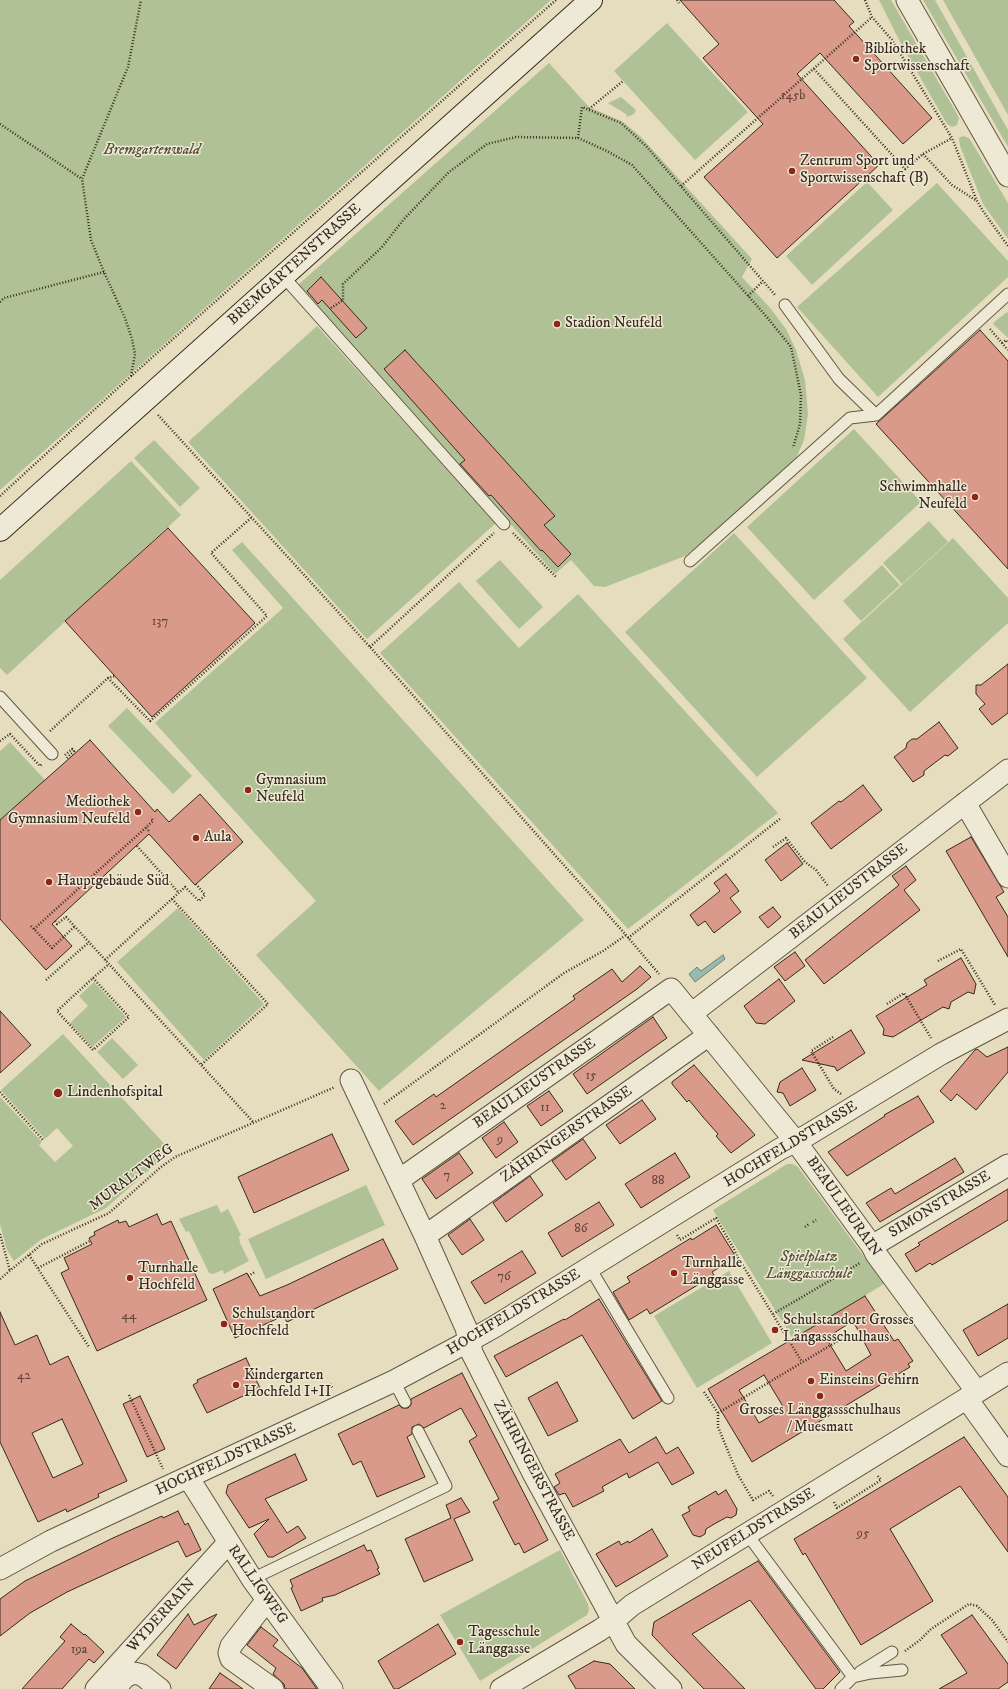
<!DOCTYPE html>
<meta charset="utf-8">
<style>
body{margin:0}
canvas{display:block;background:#e5ddbe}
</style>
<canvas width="1008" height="1689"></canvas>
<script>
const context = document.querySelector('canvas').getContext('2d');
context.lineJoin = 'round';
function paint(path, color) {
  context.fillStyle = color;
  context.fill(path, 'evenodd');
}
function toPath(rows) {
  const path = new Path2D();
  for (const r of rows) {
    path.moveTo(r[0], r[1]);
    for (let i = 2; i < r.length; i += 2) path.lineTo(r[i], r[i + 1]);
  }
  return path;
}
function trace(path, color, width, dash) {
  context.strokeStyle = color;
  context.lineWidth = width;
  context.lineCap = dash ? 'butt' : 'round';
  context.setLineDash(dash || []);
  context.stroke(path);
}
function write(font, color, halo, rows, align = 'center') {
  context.font = font + ' "IM FELL DW Pica",serif';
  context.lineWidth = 3;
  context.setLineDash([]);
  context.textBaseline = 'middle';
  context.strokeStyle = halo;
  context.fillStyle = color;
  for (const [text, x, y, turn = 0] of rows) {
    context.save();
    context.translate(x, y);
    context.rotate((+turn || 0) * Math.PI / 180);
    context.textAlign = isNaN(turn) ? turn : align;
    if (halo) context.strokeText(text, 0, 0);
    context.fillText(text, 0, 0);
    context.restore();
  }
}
const green = toPath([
 [0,0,551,0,0,490],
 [879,0,891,0,957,114,959,118,957,125,952,127,947,124,902,46],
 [923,0,935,0,1008,130,1008,147],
 [943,0,1008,0,1008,115],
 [667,23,748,112,695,160,614,71],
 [549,63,589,107,623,122,640,136,752,259,742,277,771,309,786,329,796,350,805,380,808,414,804,440,794,463,776,484,685,556,605,587,594,586,571,560,555,574,298,285],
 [621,97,636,110,634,114,627,117,626,114,608,103],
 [963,136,969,138,977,151,1008,203,1008,239,983,204,960,146,959,138],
 [867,182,893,210,812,285,786,256],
 [937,183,1008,261,1008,277,878,397,797,307],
 [1007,312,1008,313,1008,338,993,324,994,322],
 [317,326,496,523,367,639,188,442],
 [854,429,921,502,814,600,747,527],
 [154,440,200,488,180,507,134,458],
 [131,461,181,515,7,675,0,668,0,580],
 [929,521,948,542,902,584,883,563],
 [734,533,867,678,757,777,625,632],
 [953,538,1008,598,1008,623,910,712,843,639],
 [242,542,584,920,379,1091,256,955,316,901,155,723,283,608,232,550],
 [500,560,543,607,519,629,476,581],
 [882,565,900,585,861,621,843,601],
 [459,582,519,648,578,594,778,813,628,929,380,653],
 [127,708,192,776,173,794,108,726],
 [10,742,45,780,0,820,0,751],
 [178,908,264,1004,204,1060,117,962],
 [94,982,126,1017,92,1047,70,1023,88,1006,79,996],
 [63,1034,171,1151,106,1208,42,1239,14,1261,7,1250,0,1224,0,1097,42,1142,39,1145,55,1162,73,1146,57,1128,45,1139,1,1090],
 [112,1038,138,1065,123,1079,97,1052],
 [787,1164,793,1164,798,1167,884,1284,793,1339,713,1210],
 [366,1185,385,1225,266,1279,248,1239],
 [217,1205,221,1213,228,1209,241,1235,239,1236,240,1243,249,1261,224,1274,223,1270,213,1274,209,1273,189,1231,186,1232,179,1219],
 [729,1271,772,1343,697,1388,654,1316],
 [560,1550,588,1604,589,1610,587,1615,480,1681,440,1615]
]);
const water = toPath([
 [723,955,725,959,695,982,689,974,697,967,701,971,723,955]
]);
const building = toPath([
 [680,0,834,0,854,22,849,26,932,118,903,144,820,53,797,74,879,165,777,258,704,177,763,124,703,58,719,44,680,0],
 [321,277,367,328,356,338,322,300,318,304,307,291,321,277],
 [980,330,1008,361,1008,569,876,424,980,330],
 [405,350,555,516,544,525,571,554,558,567,542,550,541,551,491,495,489,496,460,464,465,460,384,369,405,350],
 [168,528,255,623,152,717,65,621,168,528],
 [1008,664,1008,713,992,725,979,709,985,704,976,694,976,685,981,685,1008,664],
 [939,722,958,748,948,756,945,755,924,771,924,775,913,782,894,757,906,748,907,743,912,739,917,739,939,722],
 [90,740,155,812,157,809,169,822,200,794,243,842,195,885,149,834,52,924,72,946,46,970,0,919,0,820,90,740],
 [863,785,882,810,831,849,811,823,839,801,841,802,863,785],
 [971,837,1004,892,996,897,1008,917,1008,957,946,851,971,837],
 [787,843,803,864,781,881,765,860,787,843],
 [906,866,916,880,904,890,920,910,824,984,805,960,899,885,892,876,906,866],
 [726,874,739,891,730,898,741,912,714,933,705,921,698,926,690,915,720,891,714,883,726,874],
 [773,907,781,917,768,928,759,917,773,907],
 [795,952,805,966,785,981,774,967,795,952],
 [961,958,976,984,974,994,968,992,951,1002,949,1009,943,1007,893,1037,883,1035,884,1029,876,1016,927,985,924,980,961,958],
 [640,966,651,977,637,989,413,1145,395,1121,434,1094,436,1097,575,999,573,996,612,969,622,982,640,966],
 [779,979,795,1001,765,1024,756,1023,744,1006,779,979],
 [0,1011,31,1045,0,1073,0,1011],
 [653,1017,667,1038,587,1094,573,1074,653,1017],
 [851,1030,865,1053,837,1071,835,1067,802,1060,851,1030],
 [1008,1047,1008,1072,976,1110,957,1094,951,1101,940,1091,975,1050,977,1049,987,1057,1008,1047],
 [694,1065,755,1135,731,1153,716,1136,718,1134,703,1117,689,1100,687,1102,672,1084,672,1082,694,1065],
 [802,1068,816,1090,790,1106,783,1093,777,1092,780,1082,802,1068],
 [549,1091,563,1111,541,1126,527,1106,549,1091],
 [918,1096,934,1122,847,1176,828,1152,885,1116,884,1115,918,1096],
 [642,1100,656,1119,620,1144,606,1125,642,1100],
 [504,1122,518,1142,496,1158,482,1138,504,1122],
 [332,1134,349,1170,254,1213,238,1177,332,1134],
 [583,1139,596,1158,566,1180,552,1161,583,1139],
 [459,1153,473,1173,436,1199,422,1179,459,1153],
 [675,1153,690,1177,641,1208,625,1184,675,1153],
 [955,1158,964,1172,880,1222,866,1203,891,1188,895,1194,955,1158],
 [530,1176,543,1195,506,1222,493,1203,530,1176],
 [1008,1189,1008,1220,932,1265,930,1263,916,1272,905,1254,920,1245,918,1243,1008,1189],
 [599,1202,614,1225,562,1257,548,1233,599,1202],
 [157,1214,162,1225,171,1221,207,1300,97,1351,61,1273,69,1269,64,1258,92,1244,89,1238,95,1235,94,1232,118,1220,119,1223,126,1221,129,1227,157,1214],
 [470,1219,484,1240,462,1255,448,1235,470,1219],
 [716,1225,736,1257,712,1272,714,1275,650,1314,647,1309,629,1320,613,1292,630,1282,627,1277,691,1238,692,1240,716,1225],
 [383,1239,398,1269,287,1322,283,1316,235,1338,213,1289,247,1273,260,1296,287,1285,383,1239],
 [522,1251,536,1273,485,1304,471,1282,522,1251],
 [865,1296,894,1341,898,1339,913,1361,908,1364,910,1367,752,1462,708,1389,865,1296],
 [853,1321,871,1355,846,1371,826,1338,853,1321],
 [764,1375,784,1408,759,1423,739,1390,764,1375],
 [599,1299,662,1401,633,1419,582,1335,506,1377,494,1356,564,1319,565,1320,599,1299],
 [1008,1304,1008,1338,978,1356,963,1330,1008,1304],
 [0,1312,15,1345,37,1335,50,1365,68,1356,127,1481,98,1494,99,1497,67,1512,66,1509,38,1522,0,1442,0,1312],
 [62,1419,83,1464,53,1478,32,1433,62,1419],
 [246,1358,260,1388,207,1413,193,1385,198,1382,197,1380,246,1358],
 [462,1373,548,1540,524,1553,519,1543,515,1545,493,1502,499,1499,469,1441,477,1436,461,1408,424,1428,419,1424,412,1427,412,1434,407,1437,425,1477,377,1497,361,1461,353,1465,338,1434,399,1405,402,1408,408,1408,411,1405,411,1399,462,1373],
 [557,1382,578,1421,548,1436,528,1398,557,1382],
 [140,1396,165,1449,147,1457,123,1404,140,1396],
 [656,1437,666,1454,678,1447,694,1473,672,1485,658,1462,629,1478,627,1473,602,1487,604,1491,573,1507,565,1493,559,1495,554,1487,560,1483,555,1474,620,1439,629,1453,656,1437],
 [964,1437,1008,1497,1008,1552,960,1486,890,1529,933,1601,861,1645,805,1553,803,1555,794,1539,964,1437],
 [295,1454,307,1480,265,1499,287,1533,298,1526,306,1538,273,1557,268,1557,254,1534,269,1519,249,1528,226,1493,228,1485,295,1454],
 [726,1490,737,1509,736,1515,731,1518,727,1517,716,1523,706,1529,705,1534,700,1537,693,1535,682,1515,690,1511,688,1507,716,1491,718,1495,726,1490],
 [461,1498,470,1512,454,1519,473,1560,424,1582,405,1539,451,1518,446,1505,461,1498],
 [178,1511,185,1525,188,1523,201,1550,186,1557,178,1541,67,1592,30,1613,0,1636,0,1599,25,1581,113,1538,162,1516,163,1518,178,1511],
 [652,1529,668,1556,616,1587,596,1554,619,1541,621,1545,628,1541,629,1543,652,1529],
 [364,1545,367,1551,371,1550,379,1568,377,1569,380,1574,335,1595,322,1598,323,1601,301,1611,291,1588,293,1587,290,1580,364,1545],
 [758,1561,840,1672,823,1689,816,1689,750,1600,692,1634,745,1689,704,1689,652,1635,654,1622,758,1561],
 [188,1614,194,1625,217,1614,176,1669,157,1655,188,1614],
 [972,1615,1008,1664,1008,1682,998,1689,939,1689,967,1673,941,1635,972,1615],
 [71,1624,84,1635,85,1634,104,1652,94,1663,89,1659,62,1689,22,1689,65,1641,60,1637,71,1624],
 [438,1624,456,1654,398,1689,394,1689,378,1661,438,1624],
 [261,1627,278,1640,273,1646,302,1668,317,1689,285,1689,284,1684,273,1674,276,1668,247,1645,261,1627],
 [594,1661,610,1664,635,1689,576,1689,568,1676,594,1661],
 [220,1673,243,1689,209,1689,220,1673]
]);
const path = toPath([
 [677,0,679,3],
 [865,0,872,17,892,40,952,138,977,201,983,211,1008,246],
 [814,69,905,169,923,154,952,138],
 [589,109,623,81],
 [0,124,82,179],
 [578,138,582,107,621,123,646,146,776,296],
 [923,154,952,185,977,201],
 [681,186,872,17],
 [748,296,763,281],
 [0,302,4,298,104,272],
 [331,308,343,300,343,284,382,247,404,219,449,172,487,144,516,137,578,138,607,151,632,165,766,316,791,347,801,395,800,424,793,448],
 [990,329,1008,350],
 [1002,343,1006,340,1008,343],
 [131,376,135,354,132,339,125,318,104,272,91,240,82,179,128,67,141,0],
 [158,415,370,647,626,935,659,974],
 [0,496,130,377,556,0],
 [513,533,556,577],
 [370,647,494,533],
 [108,678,150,721,267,616,211,553,251,518],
 [50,731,108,678,115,676],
 [0,741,10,734,40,766,42,764],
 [65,755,72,749,74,751,66,759],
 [146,828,150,832],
 [137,846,179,893],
 [773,847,786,838,805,862,816,870,828,886],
 [172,899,268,1004,201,1065],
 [55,921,57,924,66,917,254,1123],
 [31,926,52,948,75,926],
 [34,929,153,821,151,817],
 [628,938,781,818],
 [105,960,185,887,199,901,205,895,196,884],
 [938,961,961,949,995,1005],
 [93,978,129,1017,93,1050,57,1011,93,978,109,964],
 [46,980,89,942],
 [887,1004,904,993,931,1038],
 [833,1037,811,1051,834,1089,841,1094],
 [0,1092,43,1140],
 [384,1104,564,973,603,951,626,935],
 [813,1222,816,1220],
 [805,1227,809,1224],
 [0,1234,10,1271],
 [677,1235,680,1240,716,1218,734,1249,737,1256,802,1362],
 [29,1255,89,1347],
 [38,1268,90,1241],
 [248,1276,255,1272],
 [0,1279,42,1244,109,1213,161,1167,175,1157,335,1087],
 [773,1314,860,1263],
 [330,1384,333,1389],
 [704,1392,718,1413],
 [129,1395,163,1469],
 [773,1496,769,1491,753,1500,738,1475,718,1427,718,1413,846,1336],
 [834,1502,837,1508,881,1480,877,1475],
 [905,1651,920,1640,931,1629,969,1604,977,1606,992,1620,1008,1642]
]);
const lane = toPath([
 [283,276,504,524],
 [785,305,839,379,876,415],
 [690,561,850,418,876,415,1008,294],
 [0,697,52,754],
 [590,1268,668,1398],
 [394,1381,405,1402],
 [747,1534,853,1677,841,1689],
 [252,1579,446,1486,418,1431],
 [860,1672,892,1652],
 [853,1677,871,1673,902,1670]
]);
const street = toPath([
 [907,0,1008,176],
 [965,803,1008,877],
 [691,1014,1008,770],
 [351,1080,425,1236,466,1328,472,1353,534,1475,626,1644,671,1689],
 [399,1180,671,989,796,1142,872,1246,876,1254,977,1392],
 [425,1236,709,1035],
 [872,1246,1008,1165],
 [967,1399,1008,1456],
 [188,1477,252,1579,332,1689],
 [0,1569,51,1541,394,1381,469,1341,494,1327,780,1149,806,1136,941,1054,1008,1019],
 [267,1600,231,1646,229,1653,231,1659,273,1689],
 [96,1689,228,1543],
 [115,1689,125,1677,134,1673,142,1675,160,1689],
 [501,1689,600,1630,618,1617,632,1605,1008,1373]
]);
const secondary = toPath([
 [0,530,591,0]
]);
const markers = [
 [856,59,4,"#8f2418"],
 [792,171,4,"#8f2418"],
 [557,324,4,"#8f2418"],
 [975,497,4,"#8f2418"],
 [248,790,4,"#8f2418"],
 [138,812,4,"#8f2418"],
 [196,838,4,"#8f2418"],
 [49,882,4,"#8f2418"],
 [58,1093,5,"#8f2418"],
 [674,1273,4,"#8f2418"],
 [130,1278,4,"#8f2418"],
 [224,1324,4,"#8f2418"],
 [775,1330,4,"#8f2418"],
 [811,1381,4,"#8f2418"],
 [236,1385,4,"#8f2418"],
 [820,1396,4,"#8f2418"],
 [460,1642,4,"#8f2418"]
];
const numberNames = [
 ["145b",793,96],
 ["137",160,622],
 ["15",591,1076],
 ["2",443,1106],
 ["11",545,1108],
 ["9",500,1140],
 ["7",447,1176],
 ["88",658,1181],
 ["86",581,1229],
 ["76",504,1277],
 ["44",129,1316],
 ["42",24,1376],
 ["95",863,1534],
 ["19a",79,1650]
];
const poiNames = [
 ["Bibliothek",864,50],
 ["Sportwissenschaft",864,67],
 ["Zentrum Sport und",800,162],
 ["Sportwissenschaft (B)",800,179],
 ["Stadion Neufeld",565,324],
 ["Schwimmhalle",967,488,"right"],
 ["Neufeld",967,505,"right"],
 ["Gymnasium",256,781],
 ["Neufeld",256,798],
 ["Mediothek",130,803,"right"],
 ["Gymnasium Neufeld",130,820,"right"],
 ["Aula",204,838],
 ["Hauptgebäude Süd",57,882],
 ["Lindenhofspital",67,1093],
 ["Turnhalle",682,1264],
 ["Länggasse",682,1281],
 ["Turnhalle",138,1269],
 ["Hochfeld",138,1286],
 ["Schulstandort",232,1315],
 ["Hochfeld",232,1332],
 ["Schulstandort Grosses",783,1321],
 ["Längassschulhaus",783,1338],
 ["Kindergarten",244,1376],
 ["Hochfeld I+II",244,1393],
 ["Einsteins Gehirn",819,1381],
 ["Grosses Länggassschulhaus",820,1411,"center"],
 ["/ Muesmatt",820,1428,"center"],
 ["Tagesschule",468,1633],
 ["Länggasse",468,1650]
];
const parkNames = [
 ["Bremgartenwald",152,151],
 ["Spielplatz",809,1258],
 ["Länggassschule",809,1275]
];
const streetNames = [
 ["BREMGARTENSTRASSE",295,265,-42],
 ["BEAULIEUSTRASSE",849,892,-38],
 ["BEAULIEUSTRASSE",535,1084,-35],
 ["ZÄHRINGERSTRASSE",567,1135,-35],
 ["HOCHFELDSTRASSE",791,1145,-31],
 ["MURALTWEG",132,1178,-37],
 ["SIMONSTRASSE",940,1205,-31],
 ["BEAULIEURAIN",843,1207,55],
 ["HOCHFELDSTRASSE",514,1313,-31],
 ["HOCHFELDSTRASSE",226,1460,-25],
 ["ZÄHRINGERSTRASSE",533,1471,62],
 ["NEUFELDSTRASSE",754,1530,-32],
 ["RALLIGWEG",257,1585,55],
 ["WYDERRAIN",162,1616,-48]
];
paint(green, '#b0c295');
paint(water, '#96bcb0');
trace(water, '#708176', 1);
paint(building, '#d99a8a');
trace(building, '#38291e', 1);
trace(lane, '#635646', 13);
trace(street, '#635646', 23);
trace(secondary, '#38291e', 24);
trace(path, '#38291e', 2.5, [1, 2]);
trace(lane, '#eee9d5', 11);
trace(street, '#eee9d5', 21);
trace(secondary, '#eee9d5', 22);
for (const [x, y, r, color] of markers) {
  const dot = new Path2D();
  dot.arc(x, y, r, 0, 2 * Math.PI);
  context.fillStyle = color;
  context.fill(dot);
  trace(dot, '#eee9d5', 1.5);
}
write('13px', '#604539', null, numberNames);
write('15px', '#38291e', '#eee9d5', poiNames, 'left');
write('italic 15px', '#564f3c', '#eee9d5', parkNames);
write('15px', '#38291e', '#eee9d5', streetNames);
</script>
